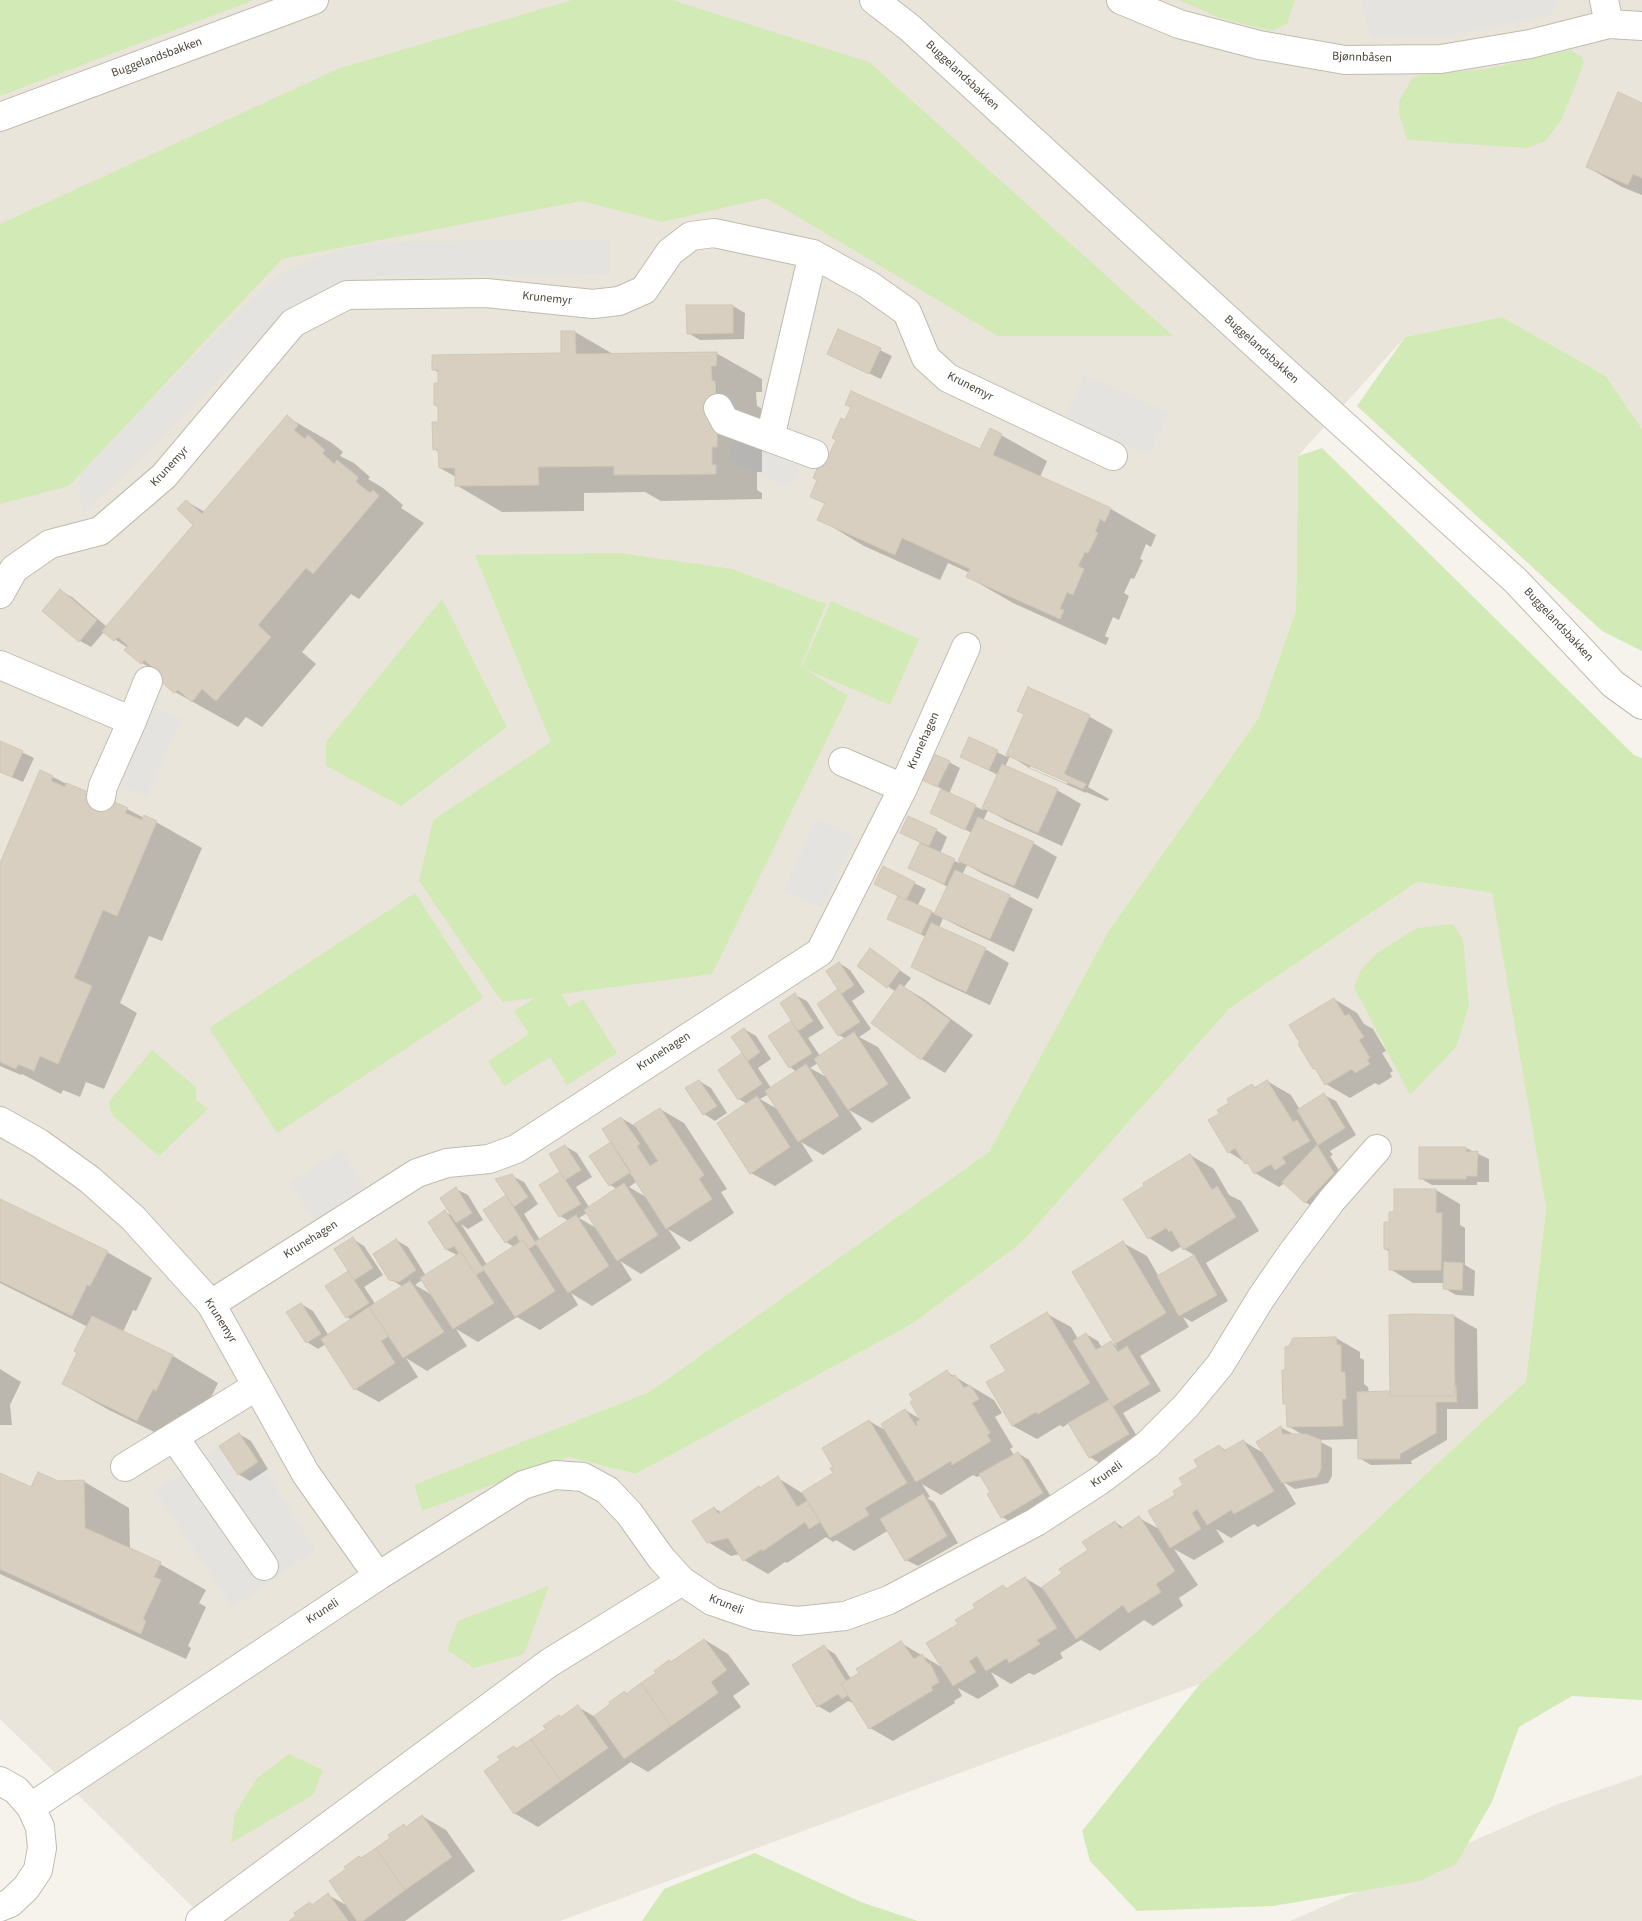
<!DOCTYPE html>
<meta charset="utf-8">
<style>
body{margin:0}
canvas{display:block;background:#f6f3ec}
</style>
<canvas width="1642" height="1921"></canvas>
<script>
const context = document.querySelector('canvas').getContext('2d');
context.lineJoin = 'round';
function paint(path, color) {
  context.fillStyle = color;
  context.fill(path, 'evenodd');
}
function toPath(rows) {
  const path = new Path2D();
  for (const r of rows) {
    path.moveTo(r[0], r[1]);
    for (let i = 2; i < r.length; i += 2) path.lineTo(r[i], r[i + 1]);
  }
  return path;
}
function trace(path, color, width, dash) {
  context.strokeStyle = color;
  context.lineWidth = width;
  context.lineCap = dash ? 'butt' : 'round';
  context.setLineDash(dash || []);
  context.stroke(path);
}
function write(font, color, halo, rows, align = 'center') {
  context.font = font + ' "Source Sans 3",sans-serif';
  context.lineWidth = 5;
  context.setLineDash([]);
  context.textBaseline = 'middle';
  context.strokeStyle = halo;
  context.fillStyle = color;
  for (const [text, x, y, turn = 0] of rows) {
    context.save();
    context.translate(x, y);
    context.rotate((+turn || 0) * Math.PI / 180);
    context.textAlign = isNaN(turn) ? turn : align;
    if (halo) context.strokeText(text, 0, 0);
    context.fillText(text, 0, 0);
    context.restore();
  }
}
const residential = toPath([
 [0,0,1642,0,1642,429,1606,376,1502,317,1405,337,1298,456,1296,610,1258,719,1109,930,989,1152,649,1392,414,1486,422,1511,568,1457,636,1474,912,1324,1020,1244,1230,1008,1417,882,1492,893,1518,1038,1546,1208,1526,1381,1200,1684,560,1921,207,1921,0,1719],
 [1642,1775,1642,1921,1290,1921,1553,1806]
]);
const green = toPath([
 [0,0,254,0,0,96],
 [572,0,672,0,869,62,1173,336,998,336,766,198,662,222,582,201,282,259,69,486,0,504,0,224,340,68],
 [1179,0,1295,0,1287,24,1271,31,1220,18],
 [1571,50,1582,57,1584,63,1561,121,1545,141,1527,148,1407,140,1399,113,1399,101,1412,79,1420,75,1487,69],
 [1502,317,1606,376,1642,429,1642,651,1602,631,1357,406,1405,337],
 [1322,448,1634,755,1642,758,1642,1700,1572,1696,1519,1727,1492,1802,1456,1864,1420,1881,1273,1906,1137,1911,1090,1861,1082,1831,1200,1684,1526,1381,1546,1208,1492,893,1417,882,1230,1008,1020,1244,912,1324,636,1474,568,1457,422,1511,414,1485,649,1392,989,1152,1109,930,1258,719,1296,610,1298,456],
 [620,553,733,569,826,604,801,666,802,667,831,601,919,639,890,705,805,669,848,696,712,974,561,994,569,1007,583,999,617,1053,567,1085,550,1057,504,1086,488,1061,529,1034,514,1011,535,998,502,1002,419,881,433,820,551,742,475,555],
 [442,599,507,727,401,806,326,766,326,742],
 [415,893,483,998,277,1133,209,1028],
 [1453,924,1463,940,1469,1006,1456,1047,1410,1095,1354,987,1361,970,1377,953,1417,928],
 [152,1050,196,1087,196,1100,208,1109,159,1156,112,1115,109,1102],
 [549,1586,524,1654,474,1668,447,1650,458,1621],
 [289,1754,323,1770,313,1795,231,1843,235,1814,257,1778],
 [755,1853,861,1902,918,1921,642,1921,664,1889]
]);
const parking = toPath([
 [1361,0,1558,0,1549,16,1444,36,1371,36],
 [610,239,610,274,383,276,351,281,294,304,82,515,79,476,254,295,285,272,318,257,356,246,391,242],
 [1084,375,1169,412,1149,455,1065,418],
 [740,428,804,456,790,487,727,460],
 [149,705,181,719,147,797,115,783],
 [816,820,855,838,822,908,784,890],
 [341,1149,365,1187,314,1220,290,1183],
 [218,1447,239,1479,262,1465,315,1550,233,1608,155,1491]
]);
const shadow = toPath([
 [1642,104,1642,195,1622,187,1587,167],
 [688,306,733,306,745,313,744,339,700,340,688,333],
 [839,330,892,356,881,379,840,360],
 [575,332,613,354,716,353,762,379,762,392,756,392,757,406,761,408,762,447,762,472,757,472,757,490,762,493,762,499,661,501,645,492,584,493,584,511,502,512,456,485,456,477,440,468,439,452,434,449,440,423,439,407,435,405,440,385,439,373,433,369,563,355],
 [287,417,332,443,343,452,340,456,354,463,370,477,368,479,383,488,403,505,401,508,424,523,359,599,351,594,302,652,316,664,262,727,246,717,238,727,175,692,155,675,158,672,142,663,128,648,104,632,91,647,80,641,60,591,72,597,107,627,195,525,186,501,205,512],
 [1001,435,1047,461,1040,477,1111,509,1156,535,1151,547,1146,544,1140,559,1143,560,1134,579,1131,578,1124,593,1129,596,1119,620,1113,617,1105,636,1109,638,1106,645,1013,603,968,577,970,573,948,563,940,580,864,546,819,519,825,504,812,496,830,457,980,450],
 [1028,689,1090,717,1113,730,1088,787,1109,799,1107,801,1086,792,1086,793,1031,769,1010,756,1005,767,1057,790,1081,804,1062,846,1007,821,988,810,983,821,1033,843,1057,857,1038,899,983,874,967,865,962,875,1009,896,1033,909,1014,952,960,927,943,918,939,928,985,949,1009,963,990,1005,936,980,912,967,926,937,888,918,914,883,926,889,918,905,936,914,948,887,910,868,921,843,902,833,936,830,947,837,940,854,959,863,972,833,931,813,942,789,924,780,949,762,960,768,949,794,983,810,998,775,962,757,970,739,1007,757,1026,715],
 [1030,765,1068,782,1067,784,1030,768],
 [0,742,34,758,23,782,0,772],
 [53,777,102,802,127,809,144,818,156,822,202,848,162,941,149,936,120,1003,137,1013,104,1089,86,1082,80,1097,63,1090,61,1094,22,1074,21,1075,0,1066,0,866],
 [870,950,911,978,904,987,924,999,973,1035,945,1073,922,1059,896,992,859,966],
 [839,963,850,970,865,992,852,1001,871,1029,859,1037,878,1047,911,1098,872,1123,849,1110,862,1129,823,1155,801,1142,813,1161,775,1186,751,1173,747,1104,739,1099,719,1070,744,1054,744,1029,756,1036,771,1059,758,1068,771,1088,797,1072,790,1067,769,1036,793,1021,795,995,807,1001,824,1028,808,1038,820,1056,846,1039,839,1035,818,1004,840,990],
 [818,1063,828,1078,810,1068],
 [769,1094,779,1110,760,1099],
 [1334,999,1357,1013,1364,1024,1373,1029,1386,1051,1382,1053,1393,1071,1390,1073,1392,1077,1379,1085,1375,1083,1350,1098,1326,1084,1318,1071,1313,1068],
 [699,1081,711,1088,727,1113,715,1121,704,1114],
 [1267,1081,1291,1095,1300,1110,1324,1095,1336,1101,1356,1135,1330,1151,1333,1155,1330,1156,1345,1180,1317,1209,1305,1202,1285,1183,1279,1187,1255,1173,1251,1166,1229,1152,1220,1115,1252,1086,1256,1088],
 [660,1109,684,1123,727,1189,721,1192,734,1213,690,1242,668,1229,681,1248,641,1274,620,1261,632,1280,592,1306,571,1293,578,1305,540,1330,517,1317,478,1342,456,1329,467,1346,427,1371,406,1358,418,1377,379,1402,355,1389,326,1344,318,1349,307,1342,301,1304,313,1311,329,1336,352,1320,347,1317,327,1286,350,1272,353,1239,364,1246,383,1275,364,1287,376,1305,403,1287,390,1279,396,1240,408,1247,426,1276,457,1255,447,1250,429,1222,445,1212,453,1216,456,1189,468,1195,483,1220,468,1229,461,1224,487,1265,514,1247,506,1242,485,1210,508,1196,512,1176,524,1182,538,1204,524,1214,540,1240,569,1221,560,1216,540,1186,562,1172,565,1146,577,1153,592,1177,576,1187,589,1207,617,1189,610,1185,591,1156,612,1142,621,1118,635,1126],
 [636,1182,646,1197,629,1187],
 [587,1213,598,1229,579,1218],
 [531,1239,538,1243,538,1246,530,1241],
 [422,1280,432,1295,415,1285],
 [1466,1148,1489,1159,1489,1182,1477,1182,1477,1185,1432,1185,1420,1178],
 [1190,1155,1214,1169,1229,1195,1241,1201,1259,1231,1206,1263,1228,1301,1192,1322,1183,1317,1189,1327,1140,1356,1161,1391,1123,1413,1140,1441,1101,1464,1090,1457,1069,1423,1063,1427,1060,1425,1037,1439,1013,1426,987,1383,1007,1371,1047,1314,1071,1327,1078,1339,1086,1334,1098,1341,1102,1348,1111,1342,1117,1346,1073,1273,1123,1243,1147,1256,1159,1277,1196,1256,1184,1249,1182,1246,1172,1252,1149,1238],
 [1395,1190,1436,1190,1460,1204,1460,1225,1465,1228,1465,1265,1475,1271,1474,1296,1456,1295,1444,1288,1444,1283,1413,1283,1390,1269,1390,1252,1385,1249,1390,1223,1395,1214],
 [0,1200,107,1252,152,1278,136,1311,133,1310,123,1332,173,1356,218,1383,202,1416,183,1446,109,1410,63,1384,78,1352,88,1327,0,1283],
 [1454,1316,1477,1329,1478,1409,1447,1409,1447,1440,1411,1461,1412,1464,1371,1465,1359,1458,1359,1439,1317,1440,1332,1448,1332,1476,1328,1483,1295,1489,1283,1482,1296,1504,1258,1527,1254,1524,1231,1538,1216,1529,1224,1542,1194,1560,1174,1549,1198,1585,1179,1598,1183,1606,1153,1626,1144,1620,1100,1651,1081,1640,1060,1653,1063,1658,1034,1675,1029,1673,1011,1684,991,1672,999,1686,978,1699,958,1688,962,1696,954,1701,955,1703,893,1741,870,1728,855,1704,848,1701,830,1713,818,1706,824,1647,835,1654,851,1679,901,1643,943,1668,959,1625,1003,1586,1008,1589,1025,1578,1042,1588,1064,1574,1089,1551,1115,1522,1124,1528,1139,1518,1161,1530,1176,1495,1219,1446,1227,1451,1243,1441,1265,1454,1258,1442,1282,1428,1293,1434,1303,1435,1288,1426,1287,1371,1290,1347,1294,1339,1336,1338,1360,1352,1360,1358,1364,1360,1364,1384,1368,1387,1369,1393,1391,1393],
 [0,1369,21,1382,10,1405,12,1425,0,1425],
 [947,1372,994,1400,1002,1413,995,1417,1013,1447,1010,1449,1014,1455,1018,1453,1029,1460,1053,1500,1014,1524,1002,1517,992,1493,981,1475,977,1477,973,1475,941,1495,922,1484,930,1497,927,1498,934,1502,958,1543,918,1566,906,1560,889,1530,854,1551,836,1540,833,1542,826,1537,787,1563,785,1562,768,1574,744,1560,740,1554,731,1556,708,1542,714,1508,722,1513,778,1478,802,1493,835,1474,869,1421,887,1431,905,1410,922,1420],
 [239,1434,251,1441,268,1469,250,1481,238,1474],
 [0,1474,32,1488,57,1482,83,1481,129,1508,130,1550,160,1564,206,1590,199,1603,206,1607,188,1646,191,1648,186,1659,0,1574],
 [705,1640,728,1654,750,1684,733,1696,741,1707,648,1772,631,1762,538,1827,514,1813,502,1761,514,1747,517,1750,578,1707,595,1717,625,1692,628,1694],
 [422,1816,446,1830,475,1871,405,1921,291,1921,310,1904,313,1906,328,1895,348,1906,362,1859,392,1838,404,1826,407,1827]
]);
const building = toPath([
 [1618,92,1642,103,1642,178,1633,174,1628,185,1586,167,1618,92],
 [686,305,733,305,733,333,687,334,686,305],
 [838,329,881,348,869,374,827,354,838,329],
 [561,331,575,331,576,354,717,352,716,366,711,366,712,381,715,381,717,419,717,447,712,447,712,465,716,465,716,474,614,475,614,466,538,467,539,485,455,486,455,468,439,468,438,449,433,450,432,422,438,422,438,406,434,405,434,383,438,383,438,370,432,370,432,355,561,353,561,331],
 [851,391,980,449,990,428,1002,434,993,455,1111,508,1105,522,1100,519,1095,532,1098,533,1088,553,1085,552,1078,566,1084,569,1073,595,1067,592,1060,609,1064,610,1060,619,966,577,970,569,902,538,895,555,817,520,825,503,810,497,817,480,813,478,824,452,829,455,836,440,832,438,841,418,845,420,851,407,845,405,851,391],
 [287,415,298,425,294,430,305,439,308,435,325,450,322,453,334,464,337,460,358,477,356,482,370,493,373,490,379,496,313,574,306,568,258,625,271,637,216,701,202,689,192,702,178,690,174,693,153,675,157,671,144,660,141,664,124,650,128,646,118,637,114,641,102,631,193,525,177,509,186,500,202,514,287,415],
 [60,589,97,620,79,642,42,611,60,589],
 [1028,687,1090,715,1064,774,1086,784,1083,789,1006,755,1024,714,1017,711,1028,687],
 [969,737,998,750,989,770,960,757,969,737],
 [0,741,23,751,12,777,0,772,0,741],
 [934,754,950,761,937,787,922,780,934,754],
 [1002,764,1058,789,1038,833,982,808,1002,764],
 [40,770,53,776,51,781,65,787,66,783,86,791,85,795,101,802,103,797,128,808,125,813,142,820,144,815,157,821,117,916,103,910,74,978,92,986,58,1064,40,1056,34,1071,18,1064,16,1069,0,1062,0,863,40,770],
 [941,789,976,805,965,830,930,813,941,789],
 [908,816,937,829,929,846,900,833,908,816],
 [978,817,1034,842,1014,886,958,861,978,817],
 [920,843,955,859,944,884,908,868,920,843],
 [883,866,915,882,906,900,874,884,883,866],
 [955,870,1010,895,990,939,934,914,955,870],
 [898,896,932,911,921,934,887,919,898,896],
 [931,923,986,948,966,992,911,967,931,923],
 [870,948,900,970,887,988,857,966,870,948],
 [839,962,854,985,841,994,826,971,839,962],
 [900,984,950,1020,921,1060,871,1023,900,984],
 [838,989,860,1022,838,1036,817,1004,838,989],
 [795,993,813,1021,798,1031,780,1003,795,993],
 [1334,998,1345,1016,1349,1014,1364,1037,1359,1040,1370,1058,1367,1060,1370,1064,1355,1073,1352,1069,1325,1085,1315,1068,1313,1069,1298,1044,1300,1043,1289,1025,1334,998],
 [791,1021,812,1053,789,1068,768,1036,791,1021],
 [744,1028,760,1052,748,1061,731,1037,744,1028],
 [854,1032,888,1084,848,1110,814,1059,854,1032],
 [742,1053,762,1084,738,1100,718,1070,742,1053],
 [806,1064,839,1116,798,1142,765,1091,806,1064],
 [699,1080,717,1106,703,1115,685,1088,699,1080],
 [1267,1080,1293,1122,1297,1120,1310,1141,1282,1157,1286,1163,1275,1170,1271,1164,1254,1174,1248,1163,1245,1164,1235,1148,1228,1153,1208,1120,1219,1114,1217,1110,1229,1103,1227,1099,1252,1084,1254,1088,1267,1080],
 [1324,1093,1345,1128,1318,1145,1297,1110,1324,1093],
 [757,1096,790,1147,750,1174,717,1123,757,1096],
 [660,1108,704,1175,699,1179,712,1199,666,1229,602,1129,621,1117,640,1144,637,1146,650,1166,658,1161,634,1124,660,1108],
 [611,1142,631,1172,609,1186,589,1156,611,1142],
 [565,1145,581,1170,565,1180,549,1154,565,1145],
 [1317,1145,1334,1173,1305,1203,1282,1182,1317,1145],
 [1419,1147,1466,1147,1466,1152,1478,1151,1477,1176,1466,1176,1466,1179,1419,1179,1419,1147],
 [1190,1154,1212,1190,1217,1186,1236,1217,1183,1250,1171,1230,1169,1232,1166,1228,1148,1239,1123,1199,1144,1186,1143,1183,1190,1154],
 [560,1172,581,1204,559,1217,539,1185,560,1172],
 [512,1174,528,1197,514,1207,495,1179,512,1174],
 [624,1183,658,1235,617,1261,584,1210,624,1183],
 [456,1187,472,1213,456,1223,440,1198,456,1187],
 [1394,1189,1436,1189,1436,1213,1442,1213,1441,1270,1389,1270,1389,1249,1384,1249,1384,1222,1389,1222,1389,1212,1394,1212,1394,1189],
 [506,1195,536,1244,528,1249,523,1240,520,1242,516,1235,505,1243,483,1210,506,1195],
 [0,1199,108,1251,90,1286,87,1285,72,1316,0,1281,0,1199],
 [445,1210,484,1270,476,1275,461,1252,459,1253,454,1246,446,1250,428,1222,445,1210],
 [576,1215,609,1266,568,1293,535,1242,576,1215],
 [353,1237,373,1268,354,1280,334,1249,353,1237],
 [396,1239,416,1270,399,1282,389,1280,373,1254,396,1239],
 [523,1240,555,1291,515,1317,482,1267,523,1240],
 [1123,1241,1166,1313,1115,1344,1072,1272,1123,1241],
 [461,1252,494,1303,453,1329,420,1278,461,1252],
 [1194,1255,1217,1295,1179,1316,1157,1276,1194,1255],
 [1444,1262,1463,1263,1462,1290,1443,1289,1444,1262],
 [348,1271,369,1303,346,1318,325,1286,348,1271],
 [410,1281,444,1332,403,1358,369,1307,410,1281],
 [301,1303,321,1334,306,1343,286,1312,301,1303],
 [369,1307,389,1336,381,1341,395,1363,354,1390,321,1339,369,1307],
 [1047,1312,1090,1383,1038,1414,1036,1412,1012,1426,986,1382,1006,1371,990,1346,1047,1312],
 [1410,1314,1454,1315,1455,1396,1390,1396,1389,1315,1410,1314],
 [92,1316,173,1355,156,1391,153,1389,137,1421,62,1384,77,1353,74,1351,92,1316],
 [1086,1333,1096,1350,1111,1341,1118,1352,1127,1346,1150,1384,1113,1406,1073,1341,1086,1333],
 [1336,1337,1337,1345,1341,1345,1341,1372,1345,1372,1346,1399,1342,1399,1343,1426,1287,1427,1286,1404,1283,1404,1282,1370,1285,1370,1285,1347,1289,1346,1293,1338,1336,1337],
 [947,1370,952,1377,955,1375,964,1388,970,1385,979,1399,972,1403,990,1433,987,1435,991,1441,952,1465,951,1461,916,1482,881,1424,905,1409,916,1426,918,1425,916,1422,920,1420,910,1402,913,1400,909,1394,947,1370],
 [1455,1386,1456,1386,1457,1402,1436,1402,1436,1433,1400,1454,1400,1459,1358,1459,1357,1392,1390,1391,1390,1396,1455,1396,1455,1386],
 [1109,1400,1129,1434,1089,1458,1068,1423,1109,1400],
 [869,1420,907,1483,865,1508,869,1515,830,1538,802,1492,833,1473,830,1468,833,1467,822,1448,869,1420],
 [1281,1426,1282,1434,1306,1434,1321,1440,1321,1469,1317,1477,1282,1483,1256,1442,1281,1426],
 [239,1433,258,1462,238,1475,219,1446,239,1433],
 [1243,1440,1274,1491,1234,1514,1231,1510,1207,1525,1197,1509,1192,1513,1201,1529,1170,1548,1148,1511,1175,1495,1173,1491,1183,1485,1179,1478,1198,1467,1194,1460,1219,1445,1224,1451,1243,1440],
 [1018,1452,1043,1493,1001,1518,987,1494,990,1492,979,1474,1018,1452],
 [38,1472,58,1481,84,1480,85,1528,161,1562,154,1577,161,1580,143,1619,146,1621,141,1634,0,1569,0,1473,31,1487,38,1472],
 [778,1476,797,1507,807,1501,820,1522,809,1529,805,1522,763,1551,762,1549,743,1561,728,1538,707,1543,692,1521,714,1507,718,1514,759,1486,760,1488,778,1476],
 [923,1494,947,1536,905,1561,880,1519,923,1494],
 [1139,1516,1175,1571,1156,1584,1161,1592,1128,1613,1123,1605,1076,1639,1042,1587,1062,1573,1059,1569,1088,1550,1082,1542,1115,1521,1120,1529,1139,1516],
 [1025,1577,1057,1628,1037,1640,1040,1644,1009,1663,1007,1658,986,1671,977,1656,969,1661,976,1672,953,1686,926,1643,958,1624,955,1620,975,1608,973,1604,1003,1585,1006,1589,1025,1577],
 [704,1639,727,1670,711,1682,718,1693,671,1726,641,1683,656,1673,654,1671,669,1660,671,1662,704,1639],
 [901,1641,914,1659,922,1654,928,1664,930,1663,939,1682,931,1687,933,1690,869,1729,841,1684,859,1673,856,1669,901,1641],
 [824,1645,846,1681,841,1684,848,1695,842,1699,838,1694,817,1707,792,1665,824,1645],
 [641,1683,671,1726,624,1759,594,1716,610,1704,609,1702,625,1691,626,1694,641,1683],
 [578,1705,608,1748,561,1781,531,1739,546,1729,543,1726,559,1715,561,1717,578,1705],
 [531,1739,561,1781,514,1814,484,1771,500,1760,497,1757,514,1746,516,1749,531,1739],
 [422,1815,452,1857,405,1890,376,1848,390,1838,388,1835,404,1824,406,1827,422,1815],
 [376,1848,405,1890,363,1921,357,1921,329,1881,346,1869,344,1867,359,1856,361,1858,376,1848],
 [328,1893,348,1921,289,1921,296,1916,294,1913,310,1902,312,1905,328,1893]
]);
const minor = toPath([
 [874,0,910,28,1269,357,1516,581,1613,684,1642,705],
 [1121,0,1179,24,1259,45,1345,60,1441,59,1530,44,1609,24,1642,26],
 [1604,0,1609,24],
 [0,117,314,0],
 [718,408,725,421,814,454],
 [770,438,813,254],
 [0,594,14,569,50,544,100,531,164,476,293,323,347,295,486,293,593,304,619,301,644,290,670,252,691,236,714,233,813,254,869,285,907,312,926,358,948,378,1113,456],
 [0,665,132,721,103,786,101,797],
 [132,721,148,681],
 [843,762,903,788],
 [0,1121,39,1143,89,1179,133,1218,211,1304,306,1474,378,1576],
 [211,1304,417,1173,447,1163,489,1159,516,1149,820,952,903,788,966,647],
 [174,1437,264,1566],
 [125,1467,257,1386],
 [0,1781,16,1790,31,1807,40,1827,42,1848,38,1870,26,1888,10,1903,0,1907],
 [31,1807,378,1576,523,1485,555,1475,583,1477,607,1490,629,1513,661,1558,682,1581,712,1601,756,1616,797,1621,845,1616,889,1600,1036,1522,1099,1481,1148,1444,1186,1406,1220,1365,1261,1298,1292,1253,1332,1200,1377,1149],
 [200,1921,549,1663,682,1581]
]);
const streetNames = [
 ["Buggelandsbakken",157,58,-20],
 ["Bjønnbåsen",1362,58,2],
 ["Buggelandsbakken",962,76,43],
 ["Krunemyr",547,299,6],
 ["Buggelandsbakken",1261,350,42],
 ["Krunemyr",970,387,27],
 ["Krunemyr",170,467,-47],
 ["Buggelandsbakken",1558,625,47],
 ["Krunehagen",924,741,-66],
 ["Krunehagen",664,1052,-33],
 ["Krunehagen",311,1240,-32],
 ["Krunemyr",220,1321,58],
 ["Kruneli",1107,1475,-36],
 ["Kruneli",726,1605,22],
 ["Kruneli",323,1612,-33]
];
paint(residential, '#eae5da');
paint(green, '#d2eab5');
paint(parking, '#e5e3e0');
paint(shadow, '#0003');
paint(building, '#d8cfc1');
trace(building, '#d3c7b4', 1);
trace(minor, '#c2bbae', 30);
trace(minor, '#fff', 28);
write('12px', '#4b4439', '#fff', streetNames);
</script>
